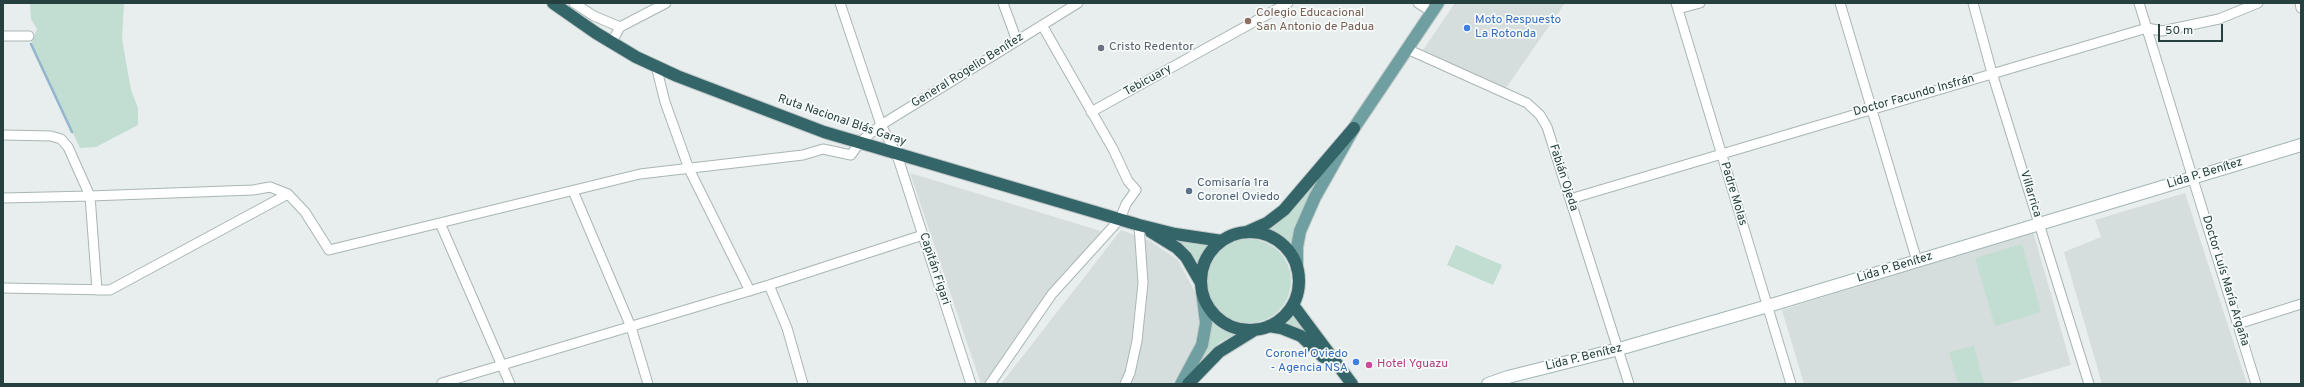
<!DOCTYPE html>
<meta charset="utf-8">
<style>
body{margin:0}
#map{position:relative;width:2304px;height:387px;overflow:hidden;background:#e7eeed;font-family:Overpass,sans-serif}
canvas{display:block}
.frame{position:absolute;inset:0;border:4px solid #263f3f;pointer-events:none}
.scale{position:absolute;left:2158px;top:24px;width:65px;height:18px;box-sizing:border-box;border:2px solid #263f3f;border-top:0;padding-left:5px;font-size:12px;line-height:14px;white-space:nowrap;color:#263f3f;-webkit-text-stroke:3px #f7fbfa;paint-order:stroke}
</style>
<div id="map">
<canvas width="2304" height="387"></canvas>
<div class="frame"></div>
<div class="scale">50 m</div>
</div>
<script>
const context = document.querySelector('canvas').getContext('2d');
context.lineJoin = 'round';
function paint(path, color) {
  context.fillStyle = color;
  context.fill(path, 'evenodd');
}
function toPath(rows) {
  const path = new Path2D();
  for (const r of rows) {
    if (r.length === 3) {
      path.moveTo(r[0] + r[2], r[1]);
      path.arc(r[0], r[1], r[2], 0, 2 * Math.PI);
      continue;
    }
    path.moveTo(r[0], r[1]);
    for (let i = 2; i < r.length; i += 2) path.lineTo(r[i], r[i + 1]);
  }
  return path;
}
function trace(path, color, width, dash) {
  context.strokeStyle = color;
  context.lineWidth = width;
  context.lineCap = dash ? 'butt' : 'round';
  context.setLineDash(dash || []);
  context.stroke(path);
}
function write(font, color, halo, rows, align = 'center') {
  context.font = font + ' Overpass,sans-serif';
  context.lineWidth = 3.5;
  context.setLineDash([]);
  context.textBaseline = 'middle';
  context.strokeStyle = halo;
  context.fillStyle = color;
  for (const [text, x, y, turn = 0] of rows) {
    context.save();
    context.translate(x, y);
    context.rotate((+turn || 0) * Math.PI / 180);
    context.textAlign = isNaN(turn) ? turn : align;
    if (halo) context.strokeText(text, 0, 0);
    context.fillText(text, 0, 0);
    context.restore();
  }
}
const built = toPath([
 [1455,3,1565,3,1504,91,1423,50],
 [910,173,1104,232,987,384,981,384],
 [2185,193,2247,384,2102,384,2064,252,2101,237,2095,220],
 [1121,230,1150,241,1178,260,1195,292,1199,325,1193,351,1172,384,1001,384],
 [2033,231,2071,365,2005,384,1804,384,1782,310]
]);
const green = toPath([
 [30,3,124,3,122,39,131,90,138,108,138,125,96,147,80,148,31,44,37,29,31,19],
 [1323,173,1293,250,1285,239,1268,231,1281,220],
 [1174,238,1209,245,1201,254,1197,265,1189,250],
 [1249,281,42],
 [2022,244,2041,312,1995,326,1975,258],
 [1456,245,1502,265,1493,285,1447,265],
 [1293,310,1315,342,1282,323],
 [1211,319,1221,329,1236,334,1220,342,1196,367,1207,346],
 [1974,346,1984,384,1958,384,1949,352]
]);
const stream = toPath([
 [31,44,72,132]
]);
const street = toPath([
 [574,3,594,16,620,27],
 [840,3,881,125,897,155,971,384],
 [1003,3,1017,41],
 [1418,3,1432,12],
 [1676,3,1791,384],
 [1840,3,1917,261],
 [1973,3,1992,73,2089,384],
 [2139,3,2256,384],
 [2300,3,2301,8],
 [1678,9,1700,3],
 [3,36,29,36],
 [612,42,620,27,666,3],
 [1407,49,1527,103,1540,115,1547,127,1629,384],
 [656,66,665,102,689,169,750,291],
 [1091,112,1288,3],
 [3,135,51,136,61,139,68,147,90,196,253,190,270,187,288,194,305,212,329,250,640,174,803,155,823,149,851,155,860,142,881,125,1078,3],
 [573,191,631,327,648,384],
 [3,198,90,196,97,290],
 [1570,199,2147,28,2162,31,2219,19,2258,3],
 [440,223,510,384],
 [769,285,787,328,803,384],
 [3,288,110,290,288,194],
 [2238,324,2301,304],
 [442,383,769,285,923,235],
 [990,384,1052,294,1120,219,1126,204,1136,190,1128,181,1113,149,1042,25],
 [1125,384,1130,373,1137,341,1143,283,1139,225]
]);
const secondary = toPath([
 [1488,384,1508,377,1619,349,1768,306,2301,145]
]);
const primary = toPath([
 [1297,269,1297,247,1300,231,1315,197,1354,128,1438,3],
 [1181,384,1202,345,1206,323,1202,292]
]);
const highway = toPath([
 [553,3,596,33,636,57,677,76,824,132,1139,225,1175,234,1222,241],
 [1249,231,1267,223,1284,210,1354,128],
 [1151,232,1177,248,1186,257,1201,283],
 [1250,281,49],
 [1293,305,1352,384],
 [1269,326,1281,328,1301,336,1323,357],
 [1188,384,1219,352,1253,331]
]);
const markers = [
 [1248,21,4,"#8d6e63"],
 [1467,28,4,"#3f7fe0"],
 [1101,48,4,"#6b7280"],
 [1189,191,4,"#5c6f8a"],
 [1356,362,4,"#3f7fe0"],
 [1369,365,4,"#d1479c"]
];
const educationNames = [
 ["Colegio Educacional",1256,14],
 ["San Antonio de Padua",1256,28]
];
const shopNames = [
 ["Moto Respuesto",1475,21],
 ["La Rotonda",1475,35],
 ["Coronel Oviedo",1348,355,"right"],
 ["- Agencia NSA",1348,369,"right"]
];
const worshipNames = [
 ["Cristo Redentor",1109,48]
];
const streetNames = [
 ["General Rogelio Benítez",968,71,-32],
 ["Tebicuary",1148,81,-29],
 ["Doctor Facundo Insfrán",1914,96,-16],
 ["Ruta Nacional Blás Garay",842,121,19],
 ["Lida P. Benítez",2205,174,-17],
 ["Fabián Ojeda",1563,178,72],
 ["Padre Molas",1733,194,73],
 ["Villarrica",2030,194,73],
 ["Lida P. Benítez",1895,268,-17],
 ["Capitán Figari",934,269,72],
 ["Doctor Luís María Argaña",2225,281,73],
 ["Lida P. Benítez",1584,358,-14]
];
const serviceNames = [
 ["Comisaría 1ra",1197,184],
 ["Coronel Oviedo",1197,198]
];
const hotelNames = [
 ["Hotel Yguazu",1377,365]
];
paint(built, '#d5dedc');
paint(green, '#c2ddd1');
trace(stream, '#94b5ce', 2.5);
trace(street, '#a9b6b5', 11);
trace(secondary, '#a3b6b5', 14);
trace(primary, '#c2c9c9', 14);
trace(highway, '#c2c9c9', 14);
trace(street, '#fff', 9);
trace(secondary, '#fff', 12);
trace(primary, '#6f9fa0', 12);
trace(highway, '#346569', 12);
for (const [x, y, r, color] of markers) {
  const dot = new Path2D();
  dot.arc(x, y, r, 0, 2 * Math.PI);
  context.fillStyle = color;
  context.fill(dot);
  trace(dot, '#f7fbfa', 1.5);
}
write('12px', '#785e54', '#f7fbfa', educationNames, 'left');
write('12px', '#366cbe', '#f7fbfa', shopNames, 'left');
write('12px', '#5b616d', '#f7fbfa', worshipNames, 'left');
write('12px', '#263f3f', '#f7fbfa', streetNames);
write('12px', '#4e5e75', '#f7fbfa', serviceNames, 'left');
write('12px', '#b23c85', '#f7fbfa', hotelNames, 'left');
</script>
